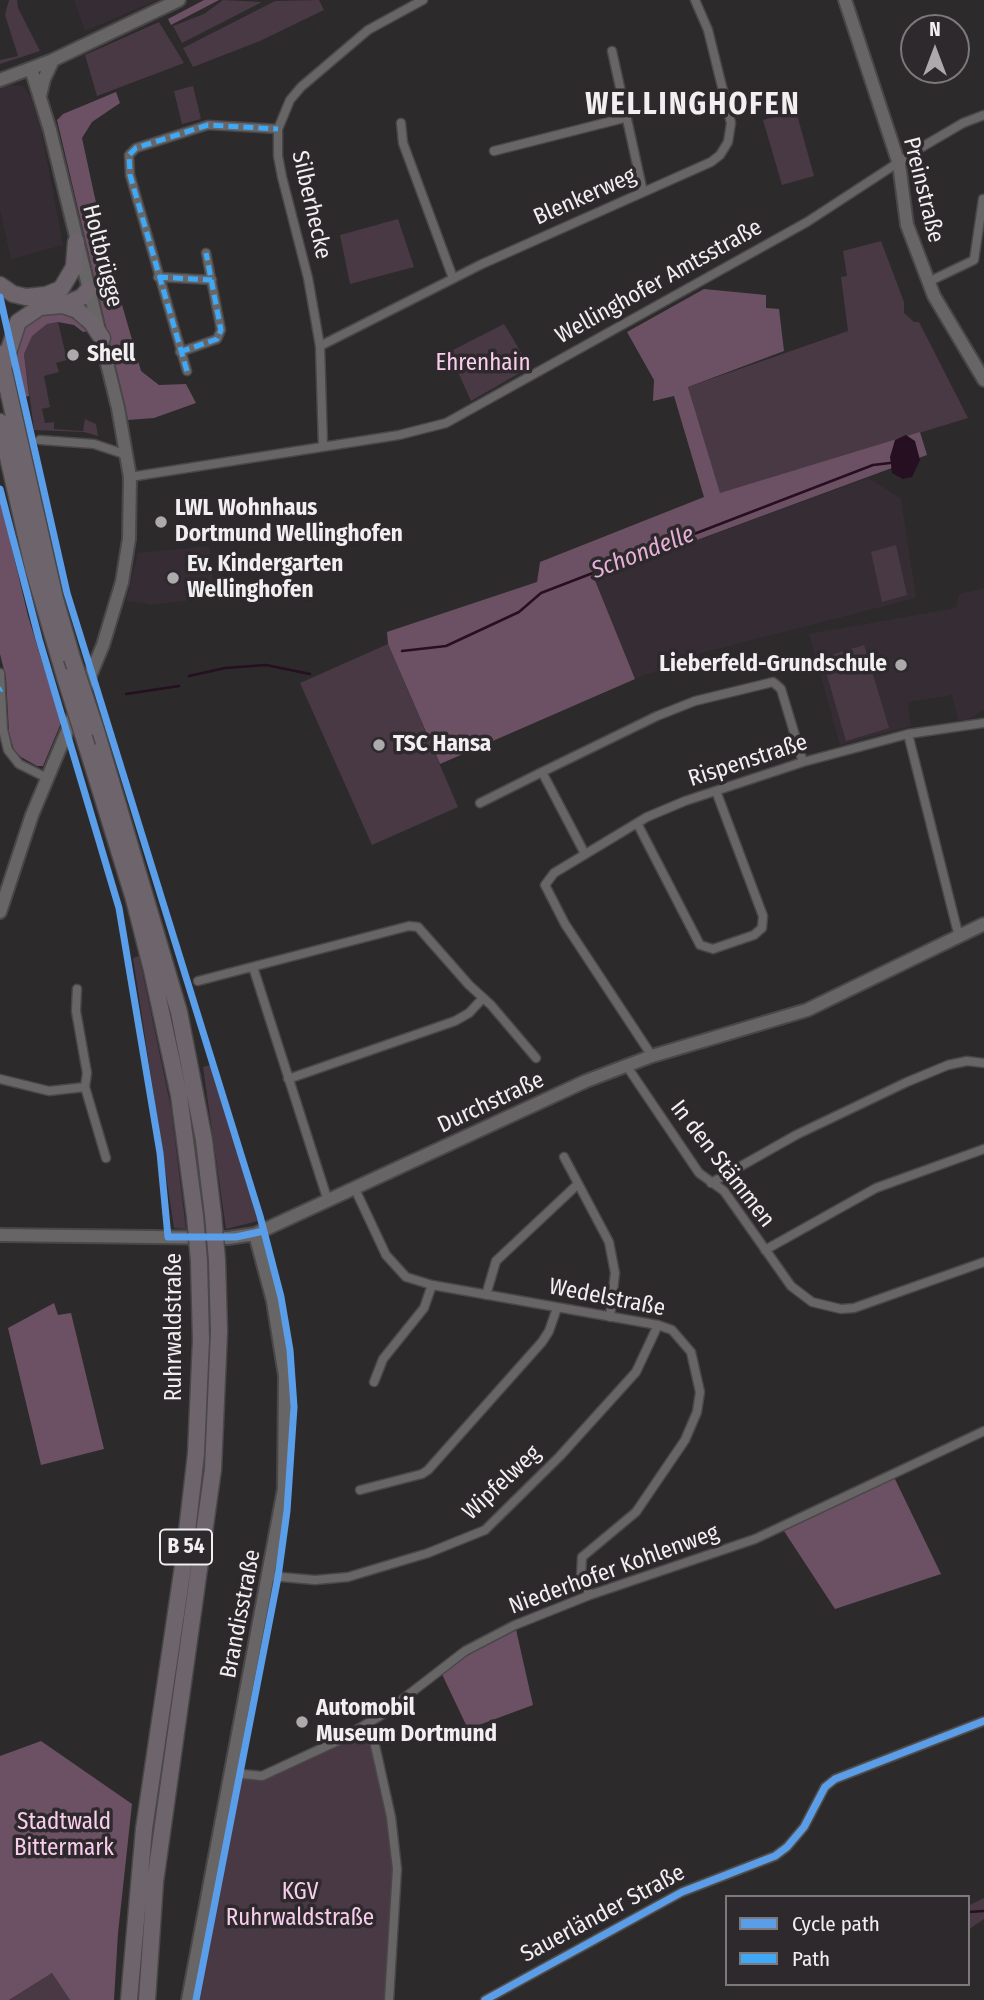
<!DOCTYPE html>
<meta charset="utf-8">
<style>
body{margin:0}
#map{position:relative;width:984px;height:2000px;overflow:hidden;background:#2c2a2b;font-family:"Fira Sans Condensed",sans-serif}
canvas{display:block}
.legend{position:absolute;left:725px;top:1895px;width:245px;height:91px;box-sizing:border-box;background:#2d292c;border:2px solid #7c787b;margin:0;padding:9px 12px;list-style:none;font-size:21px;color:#f2eff1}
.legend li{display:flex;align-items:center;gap:14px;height:35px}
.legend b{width:35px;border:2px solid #7c787b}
.north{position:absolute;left:900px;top:14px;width:70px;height:70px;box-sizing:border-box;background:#2d292c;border:2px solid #7c787b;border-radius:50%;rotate:0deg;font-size:19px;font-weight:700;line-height:28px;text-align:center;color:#f2eff1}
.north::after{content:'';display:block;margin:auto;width:24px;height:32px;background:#adaaac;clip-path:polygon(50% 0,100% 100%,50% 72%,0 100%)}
</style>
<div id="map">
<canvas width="984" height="2000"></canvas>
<ul class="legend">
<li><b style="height:9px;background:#5a9eea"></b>Cycle path</li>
<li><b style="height:9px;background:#3fa9f5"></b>Path</li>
</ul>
<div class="north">N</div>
</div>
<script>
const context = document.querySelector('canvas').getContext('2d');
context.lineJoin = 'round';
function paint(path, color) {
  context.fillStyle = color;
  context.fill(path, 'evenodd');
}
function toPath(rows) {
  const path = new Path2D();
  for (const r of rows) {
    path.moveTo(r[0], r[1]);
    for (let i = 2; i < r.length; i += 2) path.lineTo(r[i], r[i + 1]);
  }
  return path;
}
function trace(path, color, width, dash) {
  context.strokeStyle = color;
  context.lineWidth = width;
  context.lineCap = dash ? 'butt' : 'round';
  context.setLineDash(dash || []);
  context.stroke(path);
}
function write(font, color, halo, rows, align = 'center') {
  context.font = font + ' "Fira Sans Condensed",sans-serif';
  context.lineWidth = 7;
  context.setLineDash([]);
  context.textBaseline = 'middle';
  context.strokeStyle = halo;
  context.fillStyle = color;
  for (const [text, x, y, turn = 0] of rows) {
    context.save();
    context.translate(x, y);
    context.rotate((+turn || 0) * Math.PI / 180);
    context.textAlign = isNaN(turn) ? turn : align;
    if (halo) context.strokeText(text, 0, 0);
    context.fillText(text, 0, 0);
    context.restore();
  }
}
const built = toPath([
 [74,0,157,0,85,31],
 [11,85,23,86,30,96,41,129,63,245,11,259,0,210,0,88],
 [868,478,901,499,916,598,705,652,635,679,593,578],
 [209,546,215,597,151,605,126,601,138,553],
 [984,588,984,710,967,720,958,720,952,695,908,702,911,726,840,745,809,634,956,608,959,594]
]);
const green = toPath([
 [9,0,17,0,18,8,40,51,0,64,0,60,18,56,5,15],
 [223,0,262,2,182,43,173,26,204,14],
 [319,0,324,10,260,41,193,67,183,48,275,1],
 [159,22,184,63,97,96,85,55],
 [193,86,201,119,182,124,174,91],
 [796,111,814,176,782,185,763,120],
 [398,219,414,267,350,284,340,235],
 [881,241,904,302,904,313,914,322,919,322,968,418,720,494,688,387,848,331,841,277,847,276,843,251],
 [58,322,67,360,56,363,59,372,44,376,50,407,42,409,45,423,54,422,54,429,83,431,85,419,96,424,98,436,84,432,34,430,24,354,31,336,47,324],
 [504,324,530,367,471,401,449,352],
 [896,545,907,595,882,602,871,552],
 [388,644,458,807,372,845,300,683],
 [864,645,889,728,846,741,822,658],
 [139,956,171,1108,186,1229,174,1228,133,958],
 [210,1065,258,1221,226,1229,203,1067],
 [370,1723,397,1869,389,2000,188,2000,231,1773,253,1778],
 [984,1898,984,1919,968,1930,968,1906],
 [52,1973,70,2000,9,2000]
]);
const forest = toPath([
 [204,0,219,0,171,25,168,19],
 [116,92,120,103,92,122,82,138,106,249,141,371,159,385,186,384,196,403,154,418,128,420,57,120,63,114],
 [704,289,766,295,766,308,779,309,784,351,688,387,720,493,920,432,927,455,594,578,635,679,440,764,388,644,387,632,537,582,540,562,704,497,674,396,653,401,654,380,627,332],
 [55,310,73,315,90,331,83,332,74,325,58,322,47,324,32,336,24,354,29,396,24,397,14,347,20,329,36,314],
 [0,498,28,616,61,723,43,766,37,766,21,757,14,750,9,733,6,678,0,654],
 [54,1303,58,1315,71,1313,104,1449,41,1465,8,1328],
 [893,1475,941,1574,835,1609,782,1528],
 [515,1625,533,1705,468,1729,440,1670],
 [41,1741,132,1804,118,1933,114,2000,70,2000,52,1973,9,2000,0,2000,0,1756]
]);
const water = toPath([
 [906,435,915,441,920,460,912,477,903,479,892,473,890,457,895,440]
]);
const stream = toPath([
 [402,651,446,646,519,612,541,593,873,465,890,463],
 [189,676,225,668,266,665,310,674],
 [126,694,179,686],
 [968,1912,984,1911]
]);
const street = toPath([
 [612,51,643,192],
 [401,123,403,143,453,278],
 [494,151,624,118],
 [158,277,212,280],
 [928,282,974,260,983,199],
 [320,346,482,264,711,162,720,155,728,142,731,123,708,30,695,0],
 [180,352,217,339,221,330,206,253],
 [187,371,130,175,129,155,136,148,208,125,278,129],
 [40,440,94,444,127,455],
 [323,447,320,346,308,278,282,177,278,156,278,129,290,100,301,87,368,30,423,0],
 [130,477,399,435,446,423,807,222,922,147,963,123,984,115],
 [0,673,3,729,8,750,19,764,47,778],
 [908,734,959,937],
 [480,803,542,772],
 [637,823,700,945,713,949,754,935,762,928,763,916,716,791],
 [585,854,542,772,657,716,695,701,773,682,781,689,803,762],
 [253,967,328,1201],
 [198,981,409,926,418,927,469,985,491,1005,536,1058],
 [77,989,76,1011,87,1073,85,1087,106,1158],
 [652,1056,565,924,545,885,554,873,647,817,685,801,803,762,908,734,984,723],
 [626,1065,699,1173,724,1191,791,1286,812,1302,841,1309,854,1308,984,1262],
 [0,1079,49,1091,85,1087],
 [288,1079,455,1021,469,1013,483,998],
 [564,1157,609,1242,615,1273,610,1317],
 [711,1183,796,1135,907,1082,948,1065,967,1061,984,1063],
 [355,1189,386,1255,406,1277,432,1285,658,1325,672,1330,691,1352,700,1392,697,1412,685,1440,636,1512,582,1557,581,1578,590,1595],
 [765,1250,876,1188,984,1149],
 [486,1295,496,1261,578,1184],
 [374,1382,383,1359,424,1308,432,1285],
 [360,1490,422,1474,428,1470,542,1342,549,1331,557,1308],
 [270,1576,315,1580,348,1577,428,1553,485,1530,560,1456,636,1372,658,1325],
 [370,1723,391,1817,397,1869,389,2000],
 [231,1773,262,1776,342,1739,386,1712,465,1651,515,1625,590,1595,755,1539,984,1431],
 [485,2000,682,1892,775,1856,787,1847,804,1827,825,1787,835,1779,984,1721]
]);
const secondary = toPath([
 [845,0,899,164,907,225,934,296,984,380],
 [0,80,53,60,179,0],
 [40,96,44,79,53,60],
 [0,912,32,815,103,645,122,582,129,539,130,477,118,408,50,130,31,69],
 [0,1235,228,1238,255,1234,586,1081,652,1056,807,1010,984,924],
 [188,2000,284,1489,285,1376,273,1301,255,1234]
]);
const highway = toPath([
 [0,285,13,294,26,297,46,295,61,289,74,267,76,242],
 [63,305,82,297,89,289],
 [0,354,55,599,72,658],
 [4,365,18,322,40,307,63,305,77,310,92,323,102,338],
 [0,422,33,567,65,677],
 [95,727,179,1012,204,1140,213,1215],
 [87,747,134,899,152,970,179,1095,195,1216],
 [129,2000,144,1829,183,1566,196,1454,201,1340,199,1261],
 [147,2000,155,1882,213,1469,219,1331,217,1260]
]);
const highwayBridge = toPath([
 [72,658,95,727],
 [65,677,87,747],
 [213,1215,217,1260],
 [195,1216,199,1261]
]);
const quiet = toPath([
 [158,277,212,280],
 [180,352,217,339,221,330,206,253],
 [187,371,130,175,129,155,136,148,208,125,278,129],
 [0,690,2,689]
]);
const cycleway = toPath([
 [0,297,67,593,260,1216,281,1297,290,1350,294,1407,287,1511,278,1577,196,2000],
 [0,489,39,639,119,908,160,1153,168,1237,236,1237,264,1231],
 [485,2000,682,1892,775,1856,787,1847,804,1827,825,1787,835,1779,984,1721]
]);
const markers = [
 [73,355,7,"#adaaac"],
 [161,522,7,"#adaaac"],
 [173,578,7,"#adaaac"],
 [901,665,7,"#adaaac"],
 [379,745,7,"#adaaac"],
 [302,1722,7,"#adaaac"]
];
const shields = [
 [186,1547,52]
];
const shieldNames = [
 ["B 54",186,1547]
];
const streetNames = [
 ["Preinstraße",923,190,76],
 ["Blenkerweg",585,197,-24],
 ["Silberhecke",311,205,77],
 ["Holtbrügge",102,256,76],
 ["Wellinghofer Amtsstraße",659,282,-29],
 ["Rispenstraße",748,761,-18],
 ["Durchstraße",491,1103,-25],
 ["In den Stämmen",722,1164,52],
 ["Wedelstraße",607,1298,11],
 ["Ruhrwaldstraße",175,1327,-90],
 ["Wipfelweg",502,1483,-43],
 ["Niederhofer Kohlenweg",614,1570,-20],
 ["Brandisstraße",241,1614,-79],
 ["Sauerländer Straße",603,1914,-28]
];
const poiNames = [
 ["Shell",87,355],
 ["LWL Wohnhaus",175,509],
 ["Dortmund Wellinghofen",175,535],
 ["Ev. Kindergarten",187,565],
 ["Wellinghofen",187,591],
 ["Lieberfeld-Grundschule",887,665,"right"],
 ["TSC Hansa",393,745],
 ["Automobil",316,1709],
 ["Museum Dortmund",316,1735]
];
const parkNames = [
 ["Ehrenhain",483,364],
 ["Stadtwald",64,1823],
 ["Bittermark",64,1849],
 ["KGV",300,1893],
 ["Ruhrwaldstraße",300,1919]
];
const waterNames = [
 ["Schondelle",643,553,-21]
];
const districtNames = [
 ["WELLINGHOFEN",693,106]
];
paint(built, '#362d34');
paint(green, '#493944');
paint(forest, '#6c5164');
paint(water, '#260f20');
trace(stream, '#260f20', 2.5);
trace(street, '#494748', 11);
trace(secondary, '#494748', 16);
trace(highway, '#494748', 19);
trace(street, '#676566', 8);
trace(secondary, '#676566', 12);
trace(highway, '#6d656b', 16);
trace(highwayBridge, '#494748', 19, []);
trace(highwayBridge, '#6d656b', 16);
trace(quiet, '#3fa9f5', 5, [10, 5]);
trace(cycleway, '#5a9eea', 7);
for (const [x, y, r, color] of markers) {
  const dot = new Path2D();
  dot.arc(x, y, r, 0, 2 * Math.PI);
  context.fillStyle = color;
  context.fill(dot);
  trace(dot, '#2d292c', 2.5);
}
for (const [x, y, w] of shields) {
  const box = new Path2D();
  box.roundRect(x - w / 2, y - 17.5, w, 35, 5);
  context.fillStyle = '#2d292c';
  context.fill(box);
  trace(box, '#f2eff1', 2);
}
write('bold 21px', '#f2eff1', null, shieldNames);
write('23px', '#f2eff1', '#2d292c', streetNames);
write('bold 23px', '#f2eff1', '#2d292c', poiNames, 'left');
write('23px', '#facded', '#2d292c', parkNames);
write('italic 24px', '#e7b0d8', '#2d292c', waterNames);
context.letterSpacing = '2px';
write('bold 30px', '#f2eff1', '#2d292c', districtNames);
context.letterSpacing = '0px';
</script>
